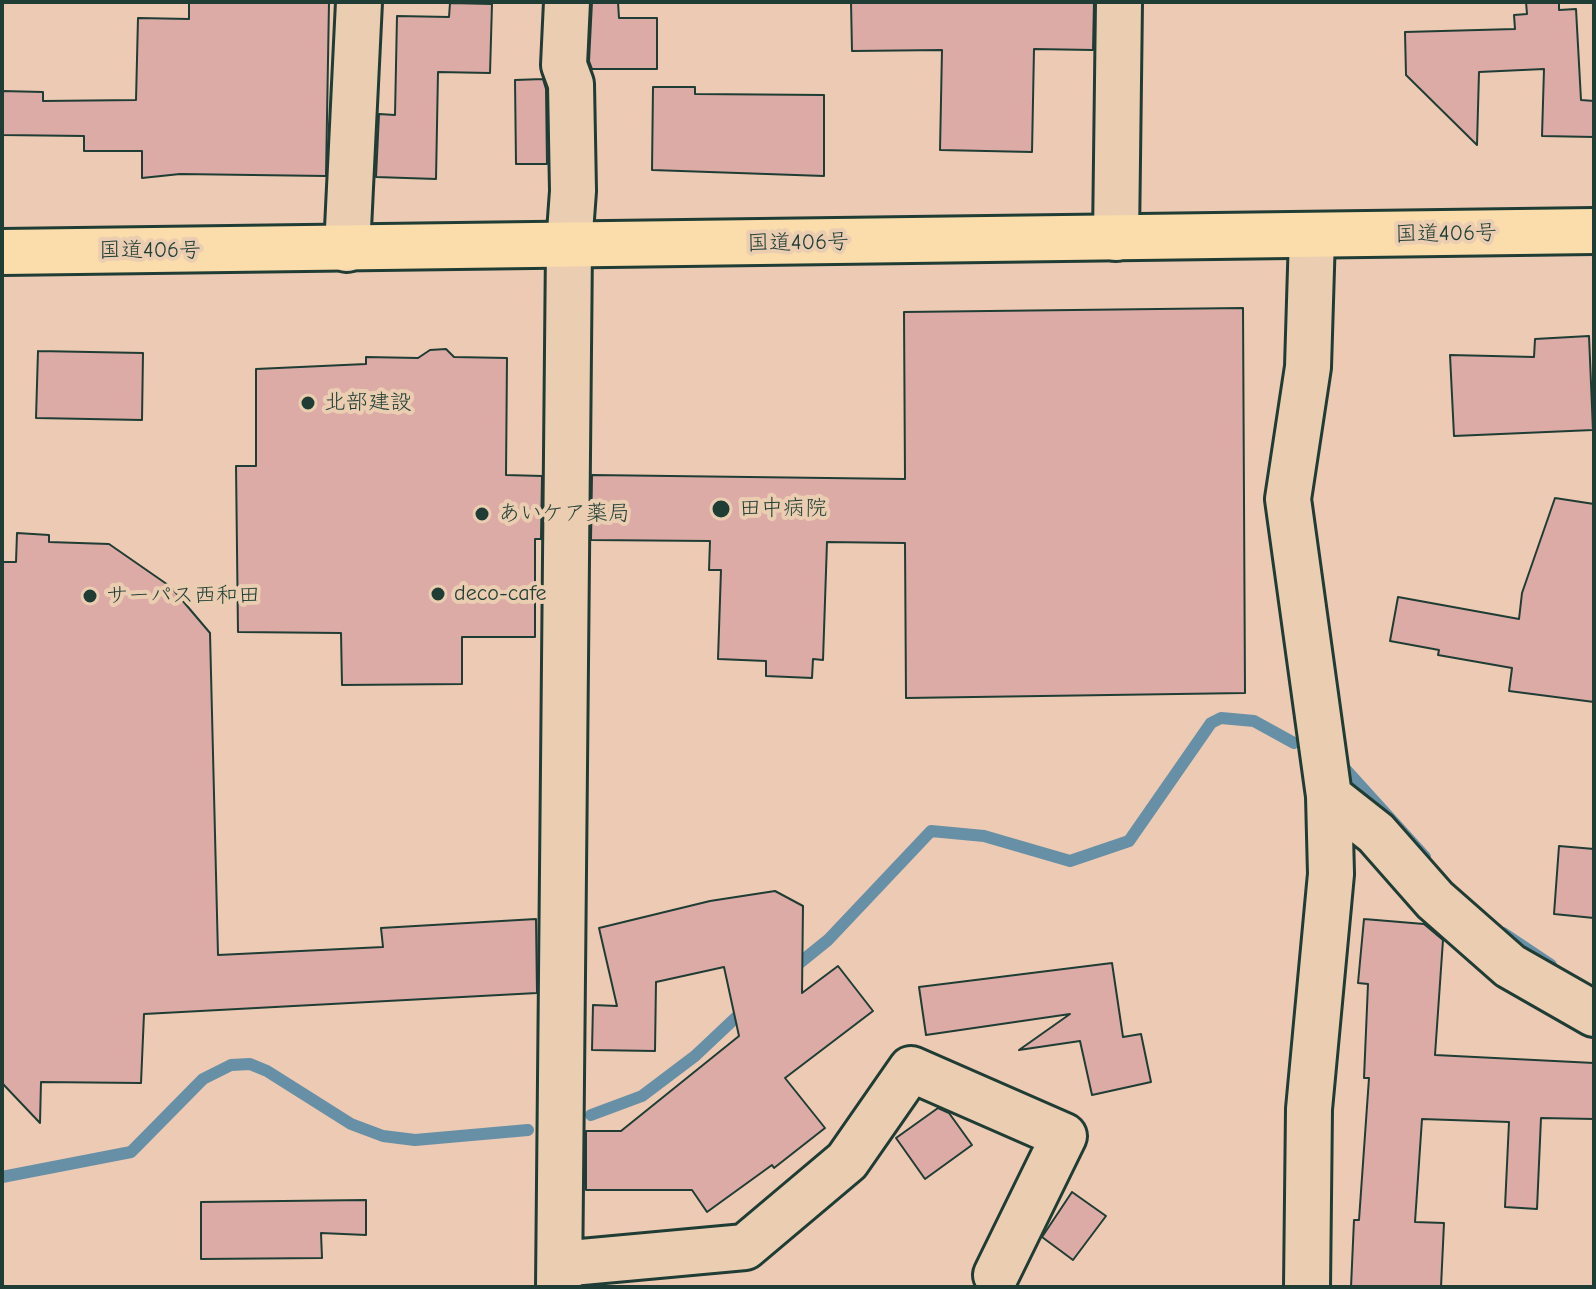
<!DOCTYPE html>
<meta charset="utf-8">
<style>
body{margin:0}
#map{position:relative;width:1596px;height:1289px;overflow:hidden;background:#edcab3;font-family:"Comic Neue",sans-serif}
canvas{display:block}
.frame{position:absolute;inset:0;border:4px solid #1f3d34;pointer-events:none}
</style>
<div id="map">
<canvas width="1596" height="1289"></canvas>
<div class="frame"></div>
</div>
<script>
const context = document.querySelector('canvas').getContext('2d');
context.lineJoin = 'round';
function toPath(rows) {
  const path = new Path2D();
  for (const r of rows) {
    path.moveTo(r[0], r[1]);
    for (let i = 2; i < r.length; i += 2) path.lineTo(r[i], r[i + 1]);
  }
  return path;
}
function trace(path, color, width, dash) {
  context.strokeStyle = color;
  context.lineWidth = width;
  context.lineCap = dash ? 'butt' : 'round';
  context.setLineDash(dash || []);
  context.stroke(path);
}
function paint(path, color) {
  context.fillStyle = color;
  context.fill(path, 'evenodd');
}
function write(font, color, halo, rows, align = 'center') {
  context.font = font + ' "Comic Neue","Klee One",sans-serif';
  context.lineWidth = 8;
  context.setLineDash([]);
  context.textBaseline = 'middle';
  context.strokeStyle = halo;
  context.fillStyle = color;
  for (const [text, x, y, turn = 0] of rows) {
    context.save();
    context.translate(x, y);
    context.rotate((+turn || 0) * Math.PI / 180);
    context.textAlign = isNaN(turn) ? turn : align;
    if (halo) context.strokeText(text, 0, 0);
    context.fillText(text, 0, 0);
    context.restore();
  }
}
const stream = toPath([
 [1338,761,1425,857],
 [1503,933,1551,965],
 [792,969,828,940,931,831,984,836,1070,861,1129,841,1211,723,1221,718,1254,721,1294,743],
 [591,1115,642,1096,695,1056,747,1007],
 [2,1177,131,1152,203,1079,231,1065,250,1064,267,1071,351,1124,383,1136,415,1140,528,1130]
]);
const building = toPath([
 [189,2,329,2,326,176,180,174,142,178,142,151,84,151,84,136,2,135,2,91,43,92,43,101,136,100,138,18,189,19,189,2],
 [592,2,618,2,619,18,657,18,657,69,592,69,589,61,592,2],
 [851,2,1094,2,1093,50,1034,49,1032,152,940,150,942,50,852,51,851,2],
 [1526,2,1559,2,1559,10,1576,9,1581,100,1594,101,1594,137,1542,136,1544,69,1479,72,1477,145,1406,75,1405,32,1515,29,1514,15,1527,14,1526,2],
 [450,3,492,4,490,73,438,72,436,179,376,177,379,114,395,115,397,16,449,17,450,3],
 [543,79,546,89,547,164,516,164,515,80,543,79],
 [653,87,695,87,695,94,824,95,824,176,652,170,653,87],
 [1243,308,1245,693,906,698,905,543,827,542,823,660,813,659,812,678,766,676,766,661,718,659,721,570,709,570,710,541,591,540,592,475,905,479,904,312,1243,308],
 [1589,336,1593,430,1454,436,1450,355,1534,357,1535,339,1589,336],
 [446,349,454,357,507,358,506,475,542,476,541,539,535,539,535,637,462,637,462,684,342,685,341,633,238,632,236,466,256,466,256,369,366,364,366,357,418,358,430,350,446,349],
 [38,351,143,353,142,420,36,418,38,351],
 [1555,498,1594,504,1594,702,1509,691,1512,668,1438,655,1439,650,1390,641,1398,597,1519,619,1522,593,1555,498],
 [17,533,49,535,49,542,109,544,171,587,210,633,218,955,383,947,381,928,536,919,537,993,144,1014,141,1083,41,1082,40,1123,2,1083,2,562,16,562,17,533],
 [1559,846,1594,849,1594,918,1554,914,1559,846],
 [775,891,803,906,802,993,838,966,873,1011,785,1078,825,1128,774,1168,772,1165,707,1212,692,1190,586,1190,586,1131,621,1131,739,1036,724,967,656,982,655,1051,592,1050,593,1005,617,1006,599,928,710,901,775,891],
 [1364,919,1424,924,1443,940,1435,1055,1594,1063,1594,1119,1541,1118,1537,1209,1505,1207,1509,1122,1422,1119,1415,1222,1444,1223,1441,1287,1351,1287,1354,1220,1359,1220,1369,1078,1364,1078,1368,984,1358,983,1364,919],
 [1112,963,1123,1037,1141,1034,1151,1082,1092,1095,1080,1041,1019,1050,1070,1014,926,1035,919,987,1112,963],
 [938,1108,949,1113,972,1145,925,1179,896,1138,938,1108],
 [1072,1192,1106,1216,1073,1260,1042,1237,1072,1192],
 [366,1200,366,1235,321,1233,322,1258,201,1259,201,1202,366,1200]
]);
const minor = toPath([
 [1116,238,1119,2],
 [347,249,359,2],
 [1329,796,1376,833,1435,900,1510,966,1594,1014],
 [560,1264,745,1247,847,1161,911,1069,1064,1136,996,1275],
 [559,1287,569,246,573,191,571,84,564,65,567,2],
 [1307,1287,1309,1109,1331,874,1329,796,1288,499,1308,367,1312,236]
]);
const highway = toPath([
 [2,252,1594,231]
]);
const markers = [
 [308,403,8,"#1f3d34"],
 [721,509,10,"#1f3d34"],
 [482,514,8,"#1f3d34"],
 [438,594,8,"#1f3d34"],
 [90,596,8,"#1f3d34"]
];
const streetNames = [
 ["国道406号",1446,234,-1],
 ["国道406号",798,243,-1],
 ["国道406号",150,251]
];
const poiNames = [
 ["北部建設",324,403],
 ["田中病院",739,509],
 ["あいケア薬局",498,514],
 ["deco-cafe",454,594],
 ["サーパス西和田",106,596]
];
trace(stream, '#6790a7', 12);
paint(building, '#dcaba6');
trace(building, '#1f3d34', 2);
trace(minor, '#1f3d34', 50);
trace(highway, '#1f3d34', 50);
trace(minor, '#ebceb2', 44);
trace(highway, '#fbddab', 44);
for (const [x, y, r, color] of markers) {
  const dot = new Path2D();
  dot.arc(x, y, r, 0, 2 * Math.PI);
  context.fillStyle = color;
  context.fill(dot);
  trace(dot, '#ebceb2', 3);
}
write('22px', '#1f3d34', '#ebceb2', streetNames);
write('22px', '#1f3d34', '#ebceb2', poiNames, 'left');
</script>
